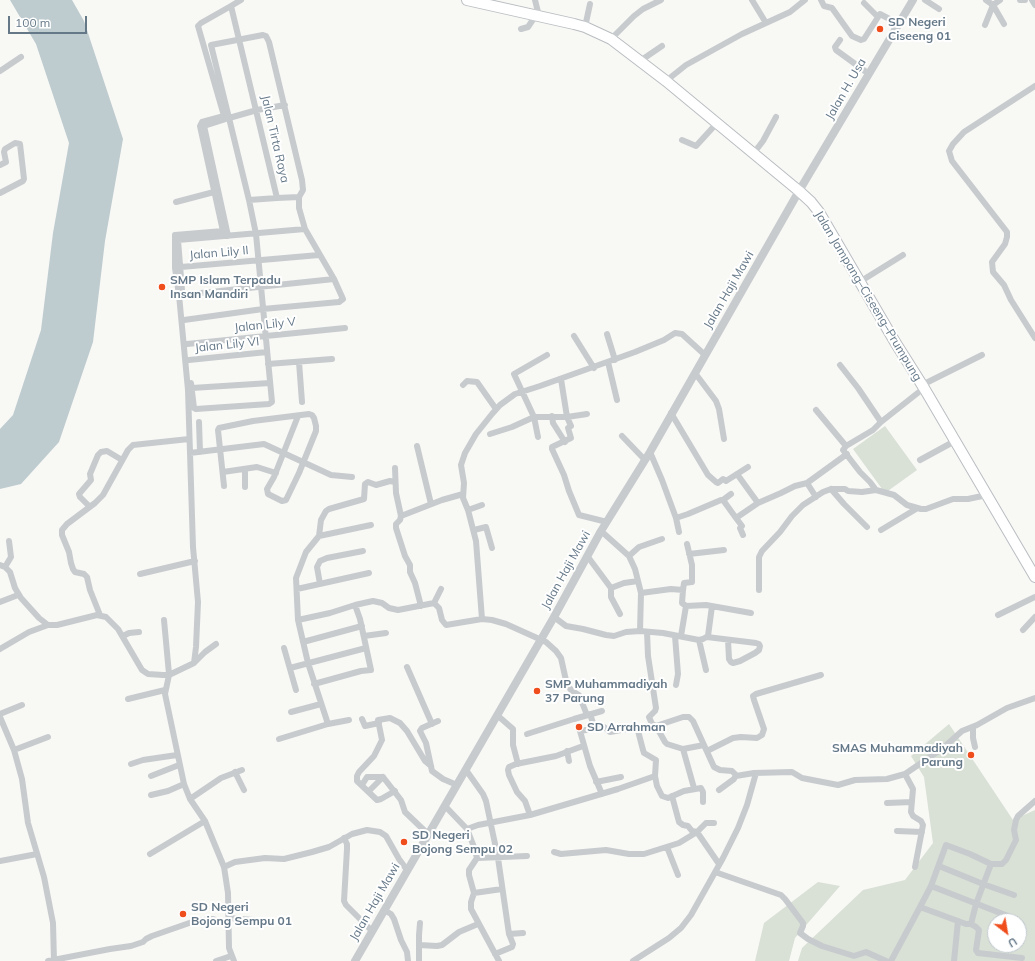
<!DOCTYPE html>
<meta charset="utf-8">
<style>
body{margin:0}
#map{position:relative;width:1035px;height:961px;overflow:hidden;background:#f8f8f5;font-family:Mulish,sans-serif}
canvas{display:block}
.north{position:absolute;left:987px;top:913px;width:40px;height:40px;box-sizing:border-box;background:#fff;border:1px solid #c1c9cf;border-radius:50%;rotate:149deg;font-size:11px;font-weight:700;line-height:16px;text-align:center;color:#657888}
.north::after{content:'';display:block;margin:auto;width:14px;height:18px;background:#f04d1d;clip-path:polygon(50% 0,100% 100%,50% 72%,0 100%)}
.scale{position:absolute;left:8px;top:16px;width:79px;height:18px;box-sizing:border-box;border:2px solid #657888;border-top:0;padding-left:5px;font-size:12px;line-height:14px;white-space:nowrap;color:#657888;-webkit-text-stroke:3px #fff;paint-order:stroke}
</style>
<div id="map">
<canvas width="1035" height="961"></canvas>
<div class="north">U</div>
<div class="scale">100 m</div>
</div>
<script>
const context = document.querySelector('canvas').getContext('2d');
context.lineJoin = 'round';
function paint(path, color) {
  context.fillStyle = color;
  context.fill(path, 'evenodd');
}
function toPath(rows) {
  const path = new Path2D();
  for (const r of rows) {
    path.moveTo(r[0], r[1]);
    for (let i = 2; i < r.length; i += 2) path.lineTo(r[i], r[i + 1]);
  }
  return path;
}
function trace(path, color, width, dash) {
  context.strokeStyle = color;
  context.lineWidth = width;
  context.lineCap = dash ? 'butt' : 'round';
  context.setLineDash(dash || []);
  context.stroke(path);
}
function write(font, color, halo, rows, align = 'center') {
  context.font = font + ' Mulish,sans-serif';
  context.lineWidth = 4;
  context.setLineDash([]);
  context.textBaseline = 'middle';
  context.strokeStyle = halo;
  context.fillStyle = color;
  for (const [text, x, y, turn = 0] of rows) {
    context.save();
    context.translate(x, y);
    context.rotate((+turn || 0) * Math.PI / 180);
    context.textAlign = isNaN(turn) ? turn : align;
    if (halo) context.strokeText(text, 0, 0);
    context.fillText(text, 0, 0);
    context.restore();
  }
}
const green = toPath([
 [885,426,917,470,885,493,853,449],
 [949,724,1013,820,1035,810,1035,961,798,961,802,948,863,890,905,880,933,843,924,777,911,756],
 [995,921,1019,921,1019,945,995,945],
 [818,882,840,886,795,938,789,961,755,961,764,923]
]);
const water = toPath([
 [10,0,72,0,84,21,123,139,105,241,93,342,59,442,21,484,0,489,0,429,13,415,41,330,53,233,69,143,36,44]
]);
const minor = toPath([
 [535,0,539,16],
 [752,0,766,23],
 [821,0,824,6,832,8,852,36,861,40,864,39,880,14,899,24],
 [925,0,939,9],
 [986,0,993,5,1000,0],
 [1020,0,1025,0],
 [1032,0,1035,5],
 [864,3,878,17],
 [993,5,1004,24],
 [231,6,201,23,198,26,224,116,202,122,200,126,223,231,175,235,175,268,179,295,188,390,193,547,198,602,196,647,194,663,169,675,165,694,184,784,190,799,205,821,224,867,228,893,229,948,234,961],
 [985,25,993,5],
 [585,27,590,4],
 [521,29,528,27,536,15],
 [611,39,634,16,643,9,661,0],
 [840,40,835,47,836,50,869,74],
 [640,61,662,46],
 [0,71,21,57],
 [666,81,686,65,742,34,790,12,805,0],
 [1035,86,964,132,953,144,949,151,952,161,1007,232,1007,237,1005,244,992,262,993,272,1004,285,1011,300,1035,338],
 [682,140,696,146,717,123],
 [753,154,763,141,776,117],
 [0,165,6,162,4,152,5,149,15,143,20,144,24,179,23,181,0,193],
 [277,198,299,197],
 [249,200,229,118,257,110,285,105],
 [176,202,214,192],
 [181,267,319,255],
 [861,283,861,281,903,255],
 [182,290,178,240,305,229],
 [182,295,334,279],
 [184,320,263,309,339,302,343,299,334,279,305,229,299,208,299,197,303,190,302,180,269,42,266,36,263,35,211,45,229,118,204,126,228,236],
 [607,334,615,360],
 [574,336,594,368],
 [187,344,345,328],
 [189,360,267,352],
 [299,362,302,402],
 [608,362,617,400],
 [268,364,332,359],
 [840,365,858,388,881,422],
 [695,373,716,401,719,409,724,439],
 [561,379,567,417,571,426,568,428,571,438,552,447,552,449,564,475,569,491,579,515,607,522],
 [191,383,194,408,196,409,269,404,272,402,256,234,249,200,277,198,231,6,241,0],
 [463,385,467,381,477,382,496,409],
 [922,385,982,355],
 [192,388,270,383],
 [816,410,846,446],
 [671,413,708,475,716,482,718,483,723,479,726,481,748,467],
 [552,416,553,423,565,442],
 [199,422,200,452],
 [490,434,512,427,534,417,567,417,587,414],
 [622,436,645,460],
 [538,437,534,417,514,374,547,355],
 [417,446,431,504],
 [650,452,662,480,676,518,679,532],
 [190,453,264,444,331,475,352,477],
 [920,460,955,441],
 [395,468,396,493,401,516,442,500,463,494],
 [245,469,245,487],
 [223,472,257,467,276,473],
 [737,474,758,503],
 [807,483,816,497],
 [224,486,218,430,219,428,253,421,309,414,312,415,314,418,316,426,316,431,299,473,286,500,282,501,268,494,267,489,274,477,298,416],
 [831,489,844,504,867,527],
 [876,490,870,482,860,472,843,450,846,446,873,430,881,422,924,388],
 [723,500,736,518],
 [90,507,80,497,79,494,91,480,90,474,98,455,101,452,107,451,122,460],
 [468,510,482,505],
 [401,516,400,520,396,524,396,528,405,556,410,565,410,572,415,583,421,606],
 [676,518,688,514,721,500,723,500,731,494],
 [474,530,486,527,492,548],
 [881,530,916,509],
 [601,531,629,556,635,569,641,593,640,631],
 [743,535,740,528,742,526,736,518,758,503,781,493,795,486,807,483,847,454],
 [319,536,371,525],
 [689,554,724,550],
 [629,556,639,547,662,539],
 [588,557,611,588,611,597,620,614],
 [0,565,5,567,10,572,15,588,21,598,39,618,48,625,57,625,97,615,106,617,118,629,142,670,148,674,163,675,169,675,169,674,164,620],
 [5,567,11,557,9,541],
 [140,574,195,561],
 [320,584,317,567,320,561,327,558,363,551],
 [611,588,624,583,638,581],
 [297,589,369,573],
 [683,590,682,603,686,606],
 [759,590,759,557,762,551,780,532,792,516,803,505,823,492,831,489,845,489,848,491,862,492,876,490,894,495,907,505,921,509,926,509,953,499,968,499,987,495],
 [641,593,671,589,683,590,684,583,692,582,692,565,687,544],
 [0,602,18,595],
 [434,603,441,589],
 [100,615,90,590,87,577,84,574,75,572,73,569,71,563,69,552,62,535,62,530,67,524,95,503,103,495,128,450,133,445,189,439],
 [998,615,1035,597],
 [554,617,566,626,583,629,606,635,614,636,626,632,640,631,663,633,699,640,703,639,708,636,712,606],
 [482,619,476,541,468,510,463,498,464,483,461,465,465,453,476,434,492,414,500,405,515,394,540,386,635,352,664,340,675,333,682,334,705,355],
 [298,620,330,613,355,605,373,601,382,603,389,608,398,610,434,603,439,608,442,620,446,625,482,619,492,620,506,624,546,642,556,651,561,658,567,685,572,691,579,695,587,715],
 [1023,630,1035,617],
 [647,632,648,656,656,708,655,711,649,717,652,724,656,726,665,742,667,744,683,749,704,745],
 [123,636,129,633,139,632],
 [364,636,386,633],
 [675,636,678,674,676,685],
 [681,636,686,606,706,605,751,613],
 [707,637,756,643,759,644,760,646,759,650,755,653,740,661,733,663,731,662,729,659,728,640],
 [699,640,706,670],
 [303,642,362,626],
 [284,648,296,690],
 [0,649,29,632,48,625],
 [194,663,205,652,216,644],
 [407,667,432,724],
 [290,668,366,648],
 [314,684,361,671,371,670,360,619,355,605],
 [128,699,165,690],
 [291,712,321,704],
 [0,714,22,705],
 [590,714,595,729],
 [497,715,513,729,513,745,518,764],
 [0,717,14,750,22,779,28,823,44,877,53,923,54,961],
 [362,719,365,726,379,723],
 [438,721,422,728,420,731,426,743,432,771,443,779,457,785],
 [328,724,308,663,298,620,296,578,306,552,319,536,321,520,326,511,329,509,364,499,365,484,368,482,376,485,390,481,395,482],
 [973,727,973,738,975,747],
 [527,734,574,719,602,711],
 [279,739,328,724,349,720],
 [683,749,694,788],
 [14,750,48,737],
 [567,751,569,761],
 [707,751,733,738,741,737,757,738,762,735,764,729,754,700,753,696,756,694,821,675],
 [131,764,143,760,177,755],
 [466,770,483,794,486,801,498,858,509,934,513,944,512,947,495,954],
 [235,772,244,790],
 [151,776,179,765],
 [736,776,754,773,792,772,802,778,838,785,855,780,887,779,905,774],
 [596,782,621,777],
 [362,785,367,777,383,777],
 [369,791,383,777,401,800,405,812,428,834],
 [395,791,381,799,377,800,357,781,357,776,359,772,374,756,382,740,378,720,390,718,400,723,407,731,425,761,431,766],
 [602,794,590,766,580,731,604,727,610,732,637,727],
 [151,795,168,791,184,784],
 [672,796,679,822,683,825,688,826,692,831,697,832,719,864],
 [190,799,221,778,242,770],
 [703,802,703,792,701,788,684,791,668,798,662,796,657,786,655,776,656,760,644,753,643,750,637,727,656,726,683,717,689,717,693,721,714,767,720,770,732,771,736,775,734,779,719,790],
 [887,803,912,802],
 [445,806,467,829,474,847,477,858],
 [530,815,525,801,517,792,509,775,508,770,509,767,516,764,556,756,583,746],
 [467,829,478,825,530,815,618,789,655,776],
 [897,831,922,832],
 [344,838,347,844,347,849,344,901,346,905,372,931],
 [667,847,678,875],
 [554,852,561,854,606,850,629,854,644,854,679,843,697,832,706,823,714,823],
 [150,854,205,821],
 [0,861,37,854],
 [939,866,983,884,1014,895],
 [224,867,235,862,265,858,284,859,312,852,329,847,352,834,367,830,380,832,386,836,399,859,407,870],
 [915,867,923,825,921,821,913,816,911,812,913,789,905,774,943,748,962,731,977,725,1007,708,1035,698],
 [715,872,781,895,785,899,803,923,803,926,800,933,808,939,822,946,854,956,866,952,886,961],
 [931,886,1008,916],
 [474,893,502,889],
 [920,907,931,886,946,845,970,854,991,864],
 [384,910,391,914,394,919,401,940,407,952,408,961],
 [229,918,253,920],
 [971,924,976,927,979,930,976,950,978,953,1022,958],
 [509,934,523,933],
 [419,945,437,946,442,945,459,932,478,924],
 [48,961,110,949,131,946,143,942,146,939,152,936,195,921,213,919,220,922,229,923],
 [216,961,231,956],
 [419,961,419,935,420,923],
 [499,961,471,909,471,902,474,893,469,875,469,870,477,858,527,856],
 [633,961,669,938,681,928,691,915,723,858,738,828,747,805,756,773],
 [891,961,920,907,966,924,971,924,976,904,991,864,1002,864,1006,860,1016,840,1014,830,1016,820,1018,816,1035,801],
 [954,961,958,921]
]);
const tertiary = toPath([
 [355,961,554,617,601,531,650,452,799,191,913,0]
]);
const primary = toPath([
 [467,0,574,24,585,27,611,39,666,81,799,191,811,202,819,212,895,342,924,388,1035,577]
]);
const markers = [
 [880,29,4,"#f04d1d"],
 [162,287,4,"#f04d1d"],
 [537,691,4,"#f04d1d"],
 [579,727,4,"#f04d1d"],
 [971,755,4,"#f04d1d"],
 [404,842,4,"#f04d1d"],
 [183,914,4,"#f04d1d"]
];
const poiNames = [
 ["SD Negeri",888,22],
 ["Ciseeng 01",888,36],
 ["SMP Islam Terpadu",170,280],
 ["Insan Mandiri",170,294],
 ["SMP Muhammadiyah",545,684],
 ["37 Parung",545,698],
 ["SD Arrahman",587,727],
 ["SMAS Muhammadiyah",963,748,"right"],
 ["Parung",963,762,"right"],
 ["SD Negeri",412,835],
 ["Bojong Sempu 02",412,849],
 ["SD Negeri",191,907],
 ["Bojong Sempu 01",191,921]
];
const streetNames = [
 ["Jalan H. Usa",846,89,-60],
 ["Jalan Tirta Raya",275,139,77],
 ["Jalan Lily II",219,253,-5],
 ["Jalan Haji Mawi",729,290,-60],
 ["Jalan Jampang–Ciseeng–Prumpung",868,296,59],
 ["Jalan Lily V",265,325,-6],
 ["Jalan Lily VI",227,345,-6],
 ["Jalan Haji Mawi",566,570,-61],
 ["Jalan Haji Mawi",375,902,-60]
];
paint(green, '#d9e0d5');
paint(water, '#becbcf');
trace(primary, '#babec2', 12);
trace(minor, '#c7cbce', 6);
trace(tertiary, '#c7cbce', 8);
trace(primary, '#fff', 10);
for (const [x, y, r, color] of markers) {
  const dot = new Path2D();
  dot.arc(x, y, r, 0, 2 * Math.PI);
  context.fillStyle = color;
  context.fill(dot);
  trace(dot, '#fff', 1.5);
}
write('bold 12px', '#657888', '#fff', poiNames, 'left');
write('12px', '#657888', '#fff', streetNames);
</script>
